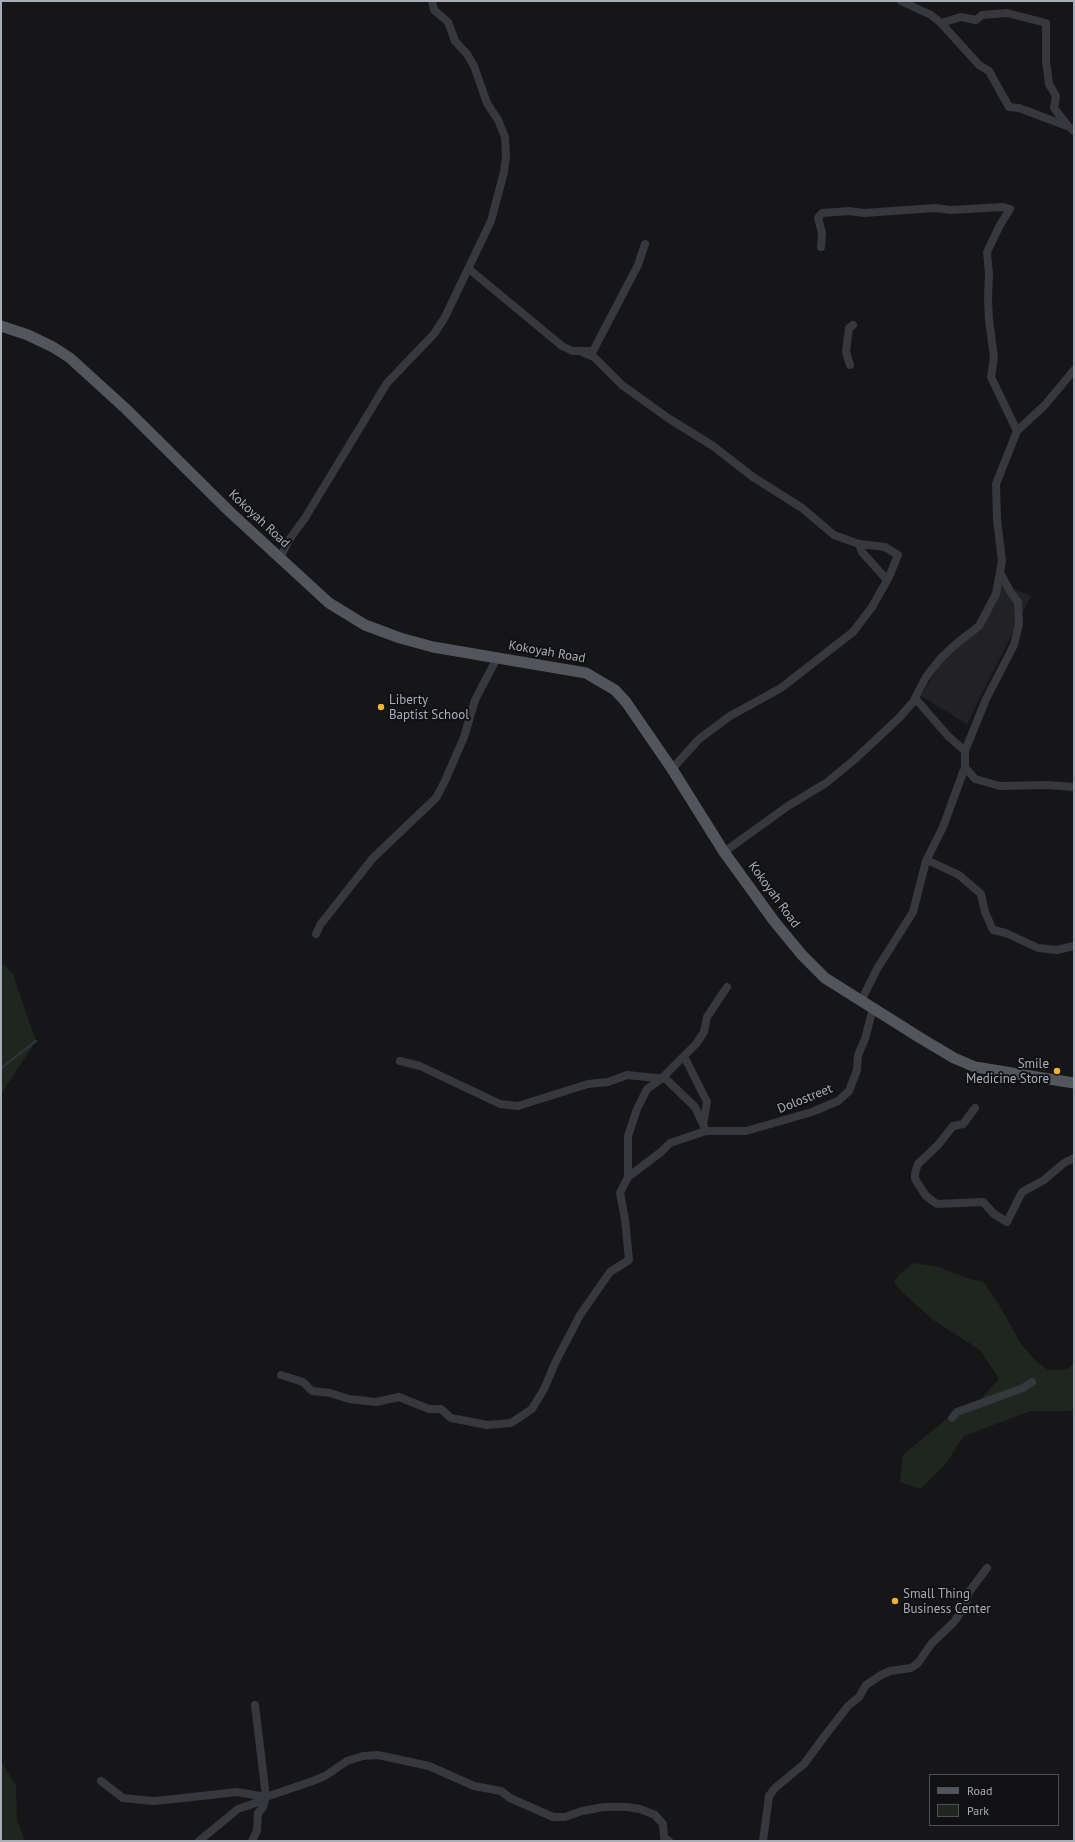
<!DOCTYPE html>
<style>
body{margin:0}
#map{position:relative;width:1075px;height:1842px;overflow:hidden;background:#161618;font-family:"PT Sans",sans-serif}
canvas{display:block}
.frame{position:absolute;inset:0;border:2px solid #a8adb8;pointer-events:none}
.legend{position:absolute;left:929px;top:1774px;width:130px;height:52px;box-sizing:border-box;background:#111113;border:1px solid #4d4f55;margin:0;padding:5px 7px;list-style:none;font-size:12px;color:#a8adb8}
.legend li{display:flex;align-items:center;gap:8px;height:20px}
.legend b{width:20px;border:1px solid #4d4f55}
</style>
<div id="map">
<canvas width="1075" height="1842"></canvas>
<div class="frame"></div>
<ul class="legend">
<li><b style="height:5px;background:#53555c"></b>Road</li>
<li><b style="height:11px;background:#1e261f"></b>Park</li>
</ul>
</div>
<script>
const context = document.querySelector('canvas').getContext('2d');
context.lineJoin = 'round';
function paint(path, color) {
  context.fillStyle = color;
  context.fill(path, 'evenodd');
}
function toPath(rows) {
  const path = new Path2D();
  for (const r of rows) {
    path.moveTo(r[0], r[1]);
    for (let i = 2; i < r.length; i += 2) path.lineTo(r[i], r[i + 1]);
  }
  return path;
}
function trace(path, color, width, dash) {
  context.strokeStyle = color;
  context.lineWidth = width;
  context.lineCap = dash ? 'butt' : 'round';
  context.setLineDash(dash || []);
  context.stroke(path);
}
function write(font, color, halo, rows, align = 'center') {
  context.font = font + ' "PT Sans",sans-serif';
  context.lineWidth = 4;
  context.setLineDash([]);
  context.textBaseline = 'middle';
  context.strokeStyle = halo;
  context.fillStyle = color;
  for (const [text, x, y, turn = 0] of rows) {
    context.save();
    context.translate(x, y);
    context.rotate((+turn || 0) * Math.PI / 180);
    context.textAlign = isNaN(turn) ? turn : align;
    if (halo) context.strokeText(text, 0, 0);
    context.fillText(text, 0, 0);
    context.restore();
  }
}
const built = toPath([
 [1000,584,1031,596,967,724,921,696,951,646,983,625]
]);
const green = toPath([
 [1,962,13,974,36,1041,1,1094],
 [913,1263,939,1267,970,1279,984,1282,1001,1308,1021,1344,1037,1362,1048,1370,1068,1369,1074,1363,1074,1409,1069,1411,1030,1411,964,1436,944,1466,920,1489,900,1482,903,1455,945,1420,978,1402,999,1379,980,1350,933,1320,902,1292,894,1283,899,1275],
 [1,1761,16,1786,17,1821,25,1841,1,1841]
]);
const stream = toPath([
 [1,1068,36,1041]
]);
const minor = toPath([
 [901,1,931,15,941,23,961,17,976,20,982,15,1007,13,1046,23,1046,61,1049,84,1056,96,1054,108,1068,126,1074,131],
 [941,23,979,65,989,71,1009,107,1019,108,1067,126],
 [821,247,822,233,818,218,822,213,849,211,864,213,935,208,951,210,1002,207,1010,209,1000,225,987,252,989,274,988,298,989,320,994,357,991,377,1017,431],
 [469,269,562,346,572,351,593,351,638,265,645,244],
 [582,352,594,357,622,385,668,418,713,446,753,477,802,508,834,535,859,544,885,547,898,555,889,577,872,607,853,632,781,688,730,716,699,739,672,769],
 [850,365,846,352,849,328,853,325],
 [859,544,862,552,887,580],
 [280,558,289,540,305,518,387,383,434,334,445,317,491,221,504,172,506,156,505,137,498,120,487,103,474,66,467,54,455,41,448,22,434,10,432,1],
 [915,698,948,736,965,751,965,767,975,779,1000,786,1046,785,1074,787],
 [965,751,986,699,1014,645,1019,624,1018,602,1011,593,1000,572],
 [724,852,788,806,826,783,854,760,899,718,913,702,926,677,941,658,956,644,979,626,996,594,1002,561,997,519,996,484,1017,431,1045,405,1074,370],
 [927,860,959,875,981,894,985,912,993,930,1006,933,1038,948,1057,950,1074,946],
 [316,934,320,925,373,858,436,798,445,781,464,737,475,700,497,658],
 [861,1001,877,969,913,912,926,861,943,827,965,767],
 [684,1056,707,1102,703,1124],
 [400,1061,420,1066,500,1104,518,1106,588,1084,608,1082,627,1075,666,1079,695,1107,706,1131],
 [975,1108,963,1124,953,1126,938,1145,918,1164,915,1173,915,1179,926,1196,937,1204,983,1202,994,1214,1007,1222,1022,1192,1044,1180,1064,1163,1074,1158],
 [628,1177,628,1136,637,1109,647,1089,661,1079,696,1044,704,1032,707,1017,727,987],
 [281,1375,303,1382,312,1391,330,1393,349,1399,376,1402,399,1397,429,1409,441,1409,451,1418,487,1425,511,1423,532,1409,544,1389,556,1361,580,1315,610,1272,629,1260,625,1219,620,1193,628,1177,661,1152,670,1143,706,1131,746,1131,812,1112,838,1101,849,1091,857,1070,858,1055,865,1039,873,1008],
 [952,1418,957,1412,1023,1388,1032,1382],
 [101,1781,123,1798,153,1801,165,1800,237,1792,266,1797,310,1782,325,1776,347,1761,363,1756,378,1755,429,1766,474,1786,501,1791,510,1798,553,1817,565,1817,582,1811,604,1807,627,1807,640,1809,655,1815,663,1824,664,1838,669,1841],
 [199,1841,238,1809,264,1800],
 [252,1841,257,1831,258,1813,263,1807,266,1797,255,1705],
 [763,1841,769,1796,775,1788,804,1764,827,1733,848,1706,859,1697,866,1685,881,1675,890,1671,911,1668,918,1663,932,1643,954,1622,965,1606,969,1592,987,1568]
]);
const major = toPath([
 [1,326,28,335,53,347,70,358,126,409,230,512,329,603,365,625,400,638,433,647,586,673,615,690,626,702,672,769,724,852,774,921,802,955,825,978,922,1039,954,1058,975,1067,1074,1083]
]);
const markers = [
 [381,707,4,"#f2b134"],
 [1057,1071,4,"#f2b134"],
 [895,1601,4,"#f2b134"]
];
const streetNames = [
 ["Kokoyah Road",259,519,43],
 ["Kokoyah Road",547,652,10],
 ["Kokoyah Road",774,895,54],
 ["Dolostreet",805,1099,-22]
];
const poiNames = [
 ["Liberty",389,700],
 ["Baptist School",389,715],
 ["Smile",1049,1064,"right"],
 ["Medicine Store",1049,1079,"right"],
 ["Small Thing",903,1594],
 ["Business Center",903,1609]
];
paint(built, '#222225');
paint(green, '#1e261f');
trace(stream, '#2c353c', 2.5);
trace(minor, '#37383d', 8);
trace(major, '#53555c', 11);
for (const [x, y, r, color] of markers) {
  const dot = new Path2D();
  dot.arc(x, y, r, 0, 2 * Math.PI);
  context.fillStyle = color;
  context.fill(dot);
  trace(dot, '#111113', 1.5);
}
write('13px', '#a8adb8', '#111113', streetNames);
write('13px', '#a8adb8', '#111113', poiNames, 'left');
</script>
